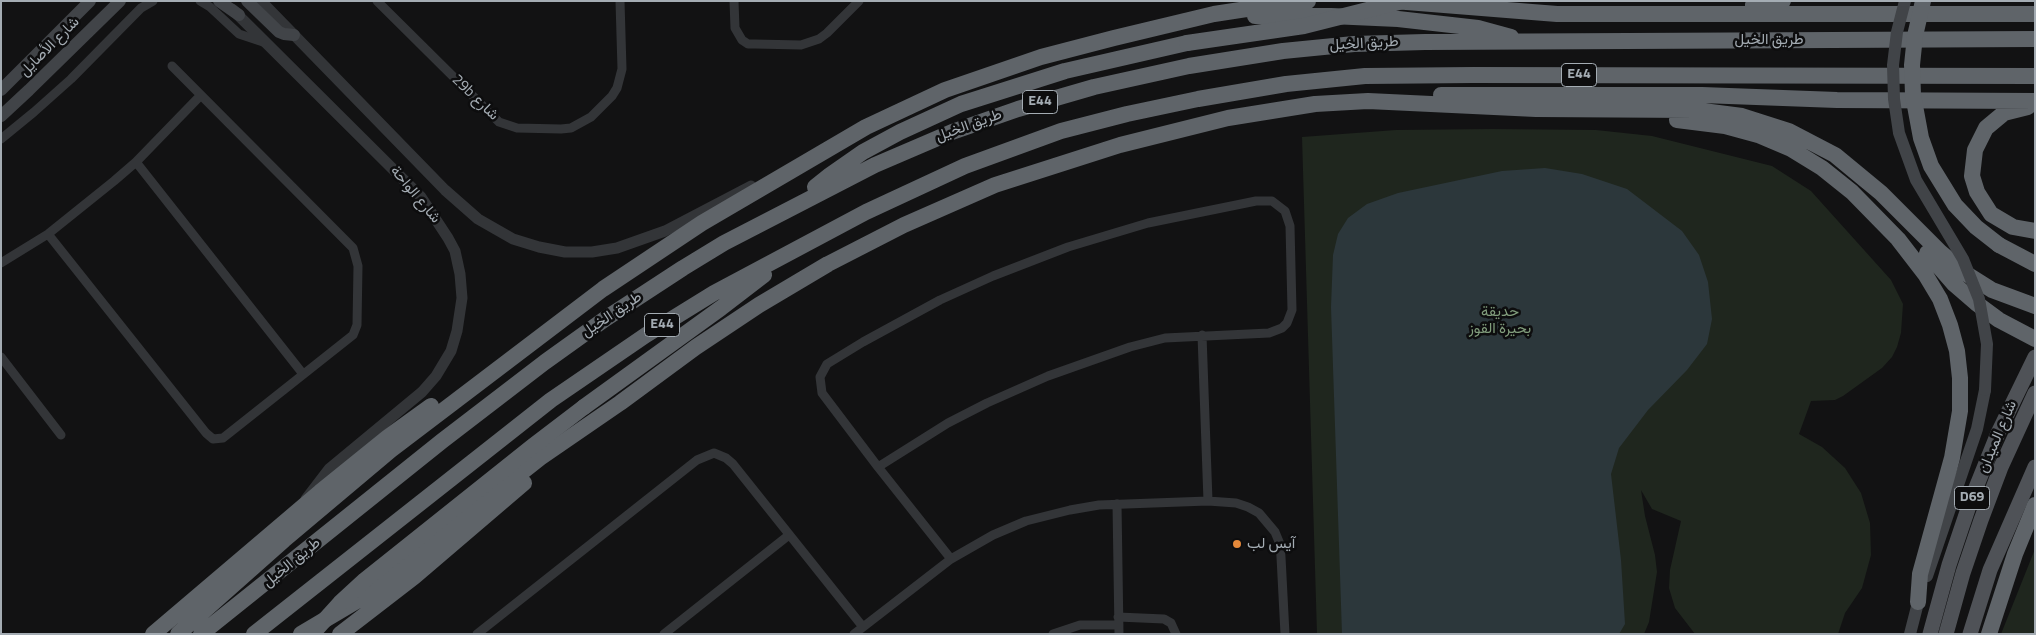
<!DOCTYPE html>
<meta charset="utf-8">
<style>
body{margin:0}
#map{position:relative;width:2036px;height:635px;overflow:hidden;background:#121213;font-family:"Titillium Web",sans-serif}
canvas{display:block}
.frame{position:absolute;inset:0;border:2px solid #a4acb3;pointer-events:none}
</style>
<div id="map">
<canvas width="2036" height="635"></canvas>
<div class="frame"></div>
</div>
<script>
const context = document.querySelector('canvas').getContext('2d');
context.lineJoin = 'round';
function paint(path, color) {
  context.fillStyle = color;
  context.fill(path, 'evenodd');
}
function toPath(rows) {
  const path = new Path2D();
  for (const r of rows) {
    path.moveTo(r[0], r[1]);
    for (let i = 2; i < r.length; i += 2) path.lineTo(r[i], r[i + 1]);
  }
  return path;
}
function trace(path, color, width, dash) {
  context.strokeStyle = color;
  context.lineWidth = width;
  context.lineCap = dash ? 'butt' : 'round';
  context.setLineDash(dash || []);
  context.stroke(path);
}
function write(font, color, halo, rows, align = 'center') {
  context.font = font + ' "Titillium Web",Vazirmatn,sans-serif';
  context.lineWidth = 5;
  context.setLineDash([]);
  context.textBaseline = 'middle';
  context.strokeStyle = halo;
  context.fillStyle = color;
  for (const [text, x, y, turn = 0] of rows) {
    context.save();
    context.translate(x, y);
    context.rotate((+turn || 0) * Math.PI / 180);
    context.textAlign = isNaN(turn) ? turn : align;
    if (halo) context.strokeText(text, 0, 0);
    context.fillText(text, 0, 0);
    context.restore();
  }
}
const green = toPath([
 [1492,129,1596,130,1652,136,1772,166,1811,191,1891,280,1903,304,1901,333,1897,347,1892,357,1882,368,1843,396,1835,400,1811,401,1799,434,1822,447,1845,468,1861,493,1870,523,1871,555,1862,588,1845,613,1838,634,1695,634,1675,608,1669,588,1670,570,1681,521,1652,509,1641,490,1645,516,1655,555,1657,572,1649,622,1644,634,1317,634,1302,137,1396,130],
 [2035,549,2035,634,2001,634]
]);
const water = toPath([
 [1545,168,1582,174,1627,189,1682,231,1699,255,1708,282,1712,319,1707,344,1687,370,1648,410,1619,448,1611,474,1621,560,1625,624,1619,634,1342,634,1331,307,1333,255,1338,234,1348,218,1367,204,1398,193,1502,171]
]);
const minor = toPath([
 [200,1,210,7,239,34,266,43],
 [377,1,499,122,517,128,561,129,571,128,591,117,612,96,617,88,622,69,620,1],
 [734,1,735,28,742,40,748,44,755,44,801,45,819,39,827,33,859,1],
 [1,139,34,112,71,79,141,8,153,1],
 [136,162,303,374],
 [48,234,206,433,213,439,223,438,353,335,357,325,358,266,353,248,172,66],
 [1,263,48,234,114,181,136,162,201,95],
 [1202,335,1208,501],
 [1,357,61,435],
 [878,467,948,423,987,403,1048,376,1130,347,1165,338,1269,333,1282,328,1287,323,1292,310,1290,226,1285,211,1272,201,1256,201,1148,223,1068,247,993,276,940,300,863,342,827,364,820,377,822,393,878,467,951,559],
 [1117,504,1119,634],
 [1118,617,1164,619,1171,623,1176,634],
 [477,634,697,460,714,453,726,458,733,464,863,627],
 [664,634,789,535],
 [854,634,951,559,993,535,1026,521,1070,510,1099,505,1208,501,1236,503,1248,507,1259,513,1275,532,1280,544,1281,557,1285,634],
 [1053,634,1080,625,1119,625]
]);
const tertiary = toPath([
 [261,1,445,190,478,219,513,239,539,247,565,252,592,252,617,248,665,231,751,186],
 [232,9,421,197,448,238,455,251,460,274,462,298,457,331,451,351,436,376,422,392,329,469,306,499]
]);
const secondary = toPath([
 [219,1,239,15],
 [247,1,279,32,284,34,294,35],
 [1,90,90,1],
 [1,116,29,90,120,1],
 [1927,576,1977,429,1985,390],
 [1910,634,1920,595]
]);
const primary = toPath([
 [1930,634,1949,565,1971,500,1998,433,2035,357],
 [1946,634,1963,573,1981,520,2001,467,2035,393],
 [1970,634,1990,570,2035,467]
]);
const motorway = toPath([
 [1394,1,1557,14,2035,14],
 [1753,5,1783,1],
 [1255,16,1331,16,1398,19,1478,28,1511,37],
 [1441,95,1702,95,1837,100,2035,101],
 [2028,107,2004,113,1986,128,1975,150,1972,176,1977,192,1991,214,2013,227,2035,231],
 [1677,120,1725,126,1758,135,1791,149,1822,168,1852,192,1898,239,1925,274,1940,299,1950,325,1957,351,1960,378,1960,411,1952,458,1920,574,1918,602],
 [815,187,830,175,863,152,900,132,961,104,1065,71,1187,43],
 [1999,245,2035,264],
 [1927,253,1954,284,1976,303,1999,320,2035,339],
 [584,407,721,308,764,275],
 [153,634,320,492,388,437,431,406],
 [178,634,284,540,391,450,603,289,702,223,866,127,945,90,1041,57,1114,38,1214,14,1266,6,1308,1],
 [201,634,442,441,545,362,605,319,683,268,724,243,875,165,952,132,1018,109,1094,87,1189,66,1283,51,1354,44,1425,42,2035,39],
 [254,634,551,400,646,335,714,293,866,212,965,166,1061,131,1127,114,1198,99,1286,84,1365,76,1473,75,2035,76],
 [301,634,365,596,540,458,620,403,696,347,759,305,828,264,904,225,995,185,1120,145,1228,118,1315,104,1368,101,1536,109,1695,110,1742,116,1789,131,1835,155,1881,193,1940,252,1965,273,1992,290,2035,306],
 [340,634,414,577,524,483],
 [1989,634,2015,554,2035,505]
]);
const secondaryBridge = toPath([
 [1905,1,1897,32,1893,65,1894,99,1899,133,1916,180,1963,259,1979,299,1987,344,1985,390]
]);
const motorwayBridge = toPath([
 [1923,1,1915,36,1912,65,1913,95,1921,138,1931,166,1955,205,1976,227,1999,245],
 [1187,43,1304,26,1403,1],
 [312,634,340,603,365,580,533,446,584,407]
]);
const markers = [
 [1237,544,5,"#e4883a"]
];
const shields = [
 [1579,75,35],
 [1040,102,35],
 [662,325,35],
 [1972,498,35]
];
const shieldNames = [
 ["E44",1579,75],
 ["E44",1040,102],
 ["E44",662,325],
 ["D69",1972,498]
];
const streetNames = [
 ["طريق الخيل",1769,40],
 ["طريق الخيل",1364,44,-3],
 ["شارع الأصايل",50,47,-45],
 ["29b شارع",475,98,44],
 ["طريق الخيل",969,126,-20],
 ["شارع الواحة",415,195,50],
 ["طريق الخيل",612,315,-34],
 ["شارع الميدان",1998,437,-67],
 ["طريق الخيل",292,563,-39]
];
const parkNames = [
 ["حديقة",1500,312],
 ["بحيرة القوز",1500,329]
];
const poiNames = [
 ["آيس لب",1247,544]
];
paint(green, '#1f261e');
paint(water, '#2c373b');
trace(minor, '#333538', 9);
trace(tertiary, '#333538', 11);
trace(secondary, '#414448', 12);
trace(primary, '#4f5257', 15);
trace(motorway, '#5f6469', 16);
trace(secondaryBridge, '#414448', 12);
trace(motorwayBridge, '#5f6469', 16);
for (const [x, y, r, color] of markers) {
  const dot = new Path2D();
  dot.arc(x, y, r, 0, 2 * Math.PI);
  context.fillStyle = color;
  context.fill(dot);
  trace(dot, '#0d0d0e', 2);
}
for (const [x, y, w] of shields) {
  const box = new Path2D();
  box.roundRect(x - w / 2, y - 11.5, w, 23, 4);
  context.fillStyle = '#0d0d0e';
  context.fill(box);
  trace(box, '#a4acb3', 1);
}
write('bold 14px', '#a4acb3', null, shieldNames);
write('15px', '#a4acb3', '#0d0d0e', streetNames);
write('15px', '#819d7c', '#0d0d0e', parkNames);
write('15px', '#a4acb3', '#0d0d0e', poiNames, 'left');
</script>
